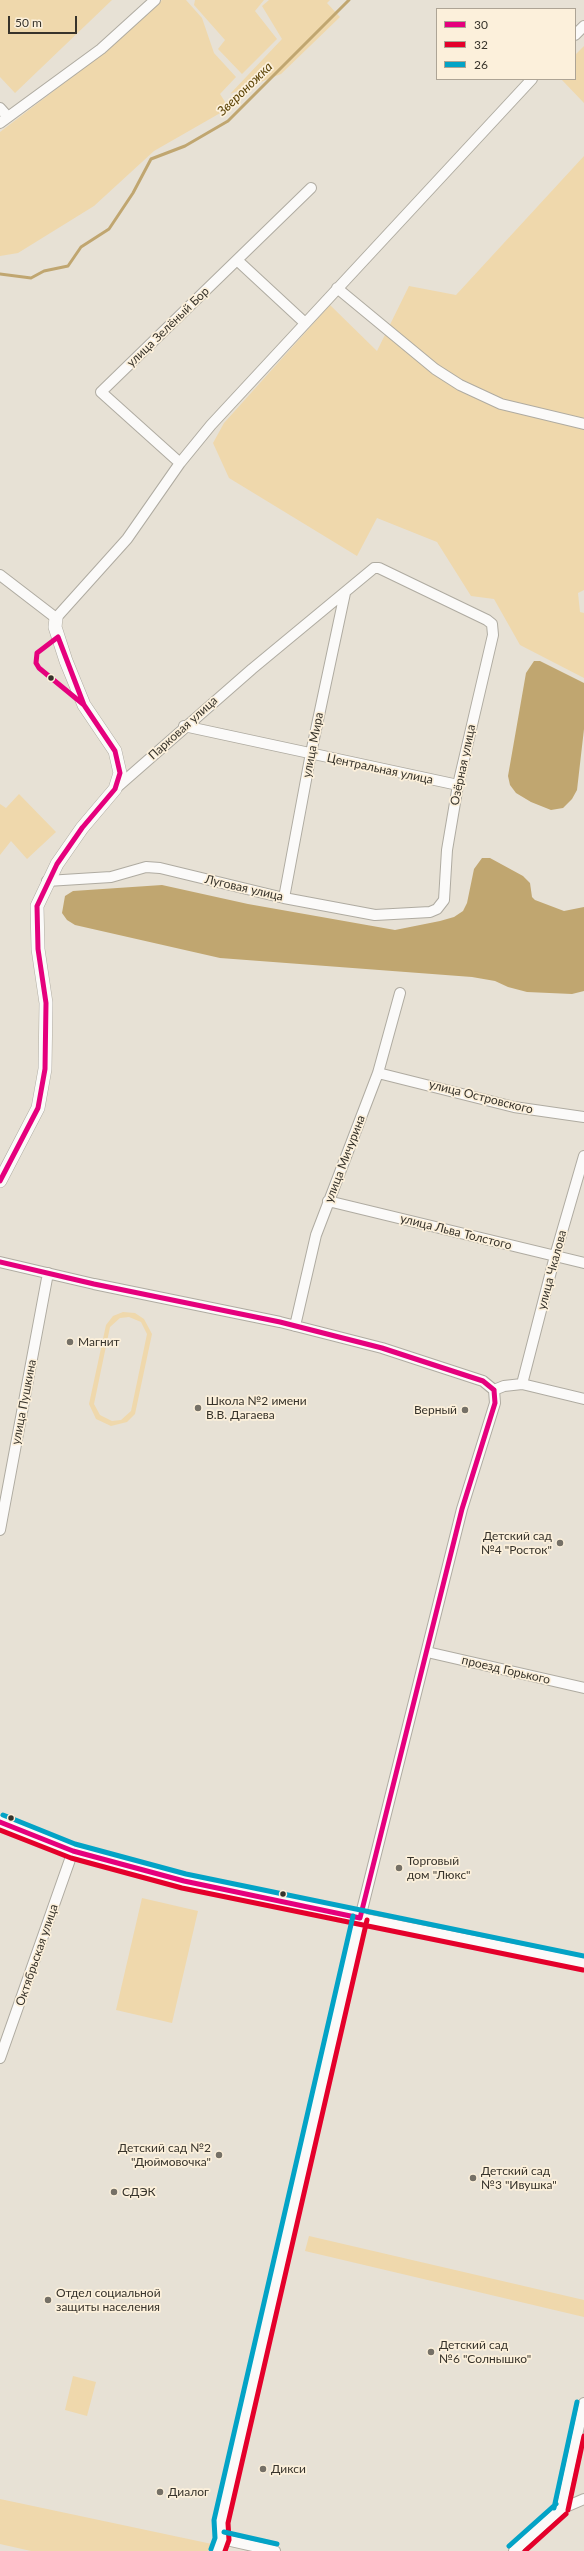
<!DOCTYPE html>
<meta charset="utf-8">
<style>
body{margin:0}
#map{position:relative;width:584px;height:2551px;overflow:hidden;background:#e7e1d5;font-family:Lato,sans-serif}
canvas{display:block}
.legend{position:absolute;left:436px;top:8px;width:140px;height:72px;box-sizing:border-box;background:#fcf0db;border:1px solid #ada495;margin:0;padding:5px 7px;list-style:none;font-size:12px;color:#37332b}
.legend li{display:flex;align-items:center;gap:8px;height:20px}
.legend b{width:20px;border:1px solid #ada495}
.scale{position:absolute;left:8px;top:16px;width:69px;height:18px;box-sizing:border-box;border:2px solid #37332b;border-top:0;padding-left:5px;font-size:12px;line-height:14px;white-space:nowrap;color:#37332b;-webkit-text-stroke:3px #fcf0db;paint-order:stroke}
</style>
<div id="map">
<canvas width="584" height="2551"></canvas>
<ul class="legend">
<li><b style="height:5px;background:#e5007d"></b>30</li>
<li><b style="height:5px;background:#e4002b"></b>32</li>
<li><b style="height:5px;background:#03a3c6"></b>26</li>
</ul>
<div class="scale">50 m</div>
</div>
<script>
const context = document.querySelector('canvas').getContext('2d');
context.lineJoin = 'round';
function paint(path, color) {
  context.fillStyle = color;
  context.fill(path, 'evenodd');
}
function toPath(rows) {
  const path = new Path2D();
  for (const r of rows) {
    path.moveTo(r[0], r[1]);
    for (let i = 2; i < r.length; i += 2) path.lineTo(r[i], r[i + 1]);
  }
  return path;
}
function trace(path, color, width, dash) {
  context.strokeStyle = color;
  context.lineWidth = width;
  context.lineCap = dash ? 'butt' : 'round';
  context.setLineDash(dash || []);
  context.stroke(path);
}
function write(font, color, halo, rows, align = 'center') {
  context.font = font + ' Lato,sans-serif';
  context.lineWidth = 3.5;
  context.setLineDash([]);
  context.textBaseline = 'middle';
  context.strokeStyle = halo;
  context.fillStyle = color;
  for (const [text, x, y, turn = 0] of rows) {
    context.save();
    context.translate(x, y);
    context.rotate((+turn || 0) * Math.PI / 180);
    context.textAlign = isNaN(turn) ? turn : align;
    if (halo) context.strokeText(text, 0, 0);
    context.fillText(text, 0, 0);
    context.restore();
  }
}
const green = toPath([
 [0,0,112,0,15,93,0,77],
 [162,0,186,0,202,18,214,53,236,77,220,94,229,108,154,151,94,206,18,253,0,256,0,132,102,54],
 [195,0,264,0,255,11,277,39,242,74,218,49,225,40,194,5],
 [269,0,330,0,327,3,340,17,281,74,230,94,282,39,262,6],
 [584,46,584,103,561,79,575,79,575,55],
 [584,156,584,590,578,593,580,612,584,613,584,678,520,645,494,599,471,596,437,542,377,518,357,556,229,478,213,443,224,423,330,305,377,351,409,286,456,295],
 [19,794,56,832,27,859,11,841,0,855,0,804,6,808],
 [123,1312,135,1313,144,1319,152,1334,135,1414,127,1422,111,1426,96,1419,89,1404,106,1325,113,1316],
 [129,1317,141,1322,147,1334,131,1411,121,1420,112,1421,100,1415,94,1404,110,1327,120,1318],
 [142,1898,198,1911,172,2023,116,2010],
 [309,2236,584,2300,584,2317,305,2251],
 [73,2376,96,2382,87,2416,65,2410],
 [0,2499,212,2544,208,2551,31,2551,0,2544]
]);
const water = toPath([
 [534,661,540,661,584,683,584,729,577,790,572,799,563,808,551,810,531,802,516,793,510,785,508,776,526,673],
 [482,858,490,858,523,876,530,883,532,897,535,900,564,911,584,907,584,991,572,994,527,992,508,987,495,981,472,977,220,958,75,925,67,920,62,913,65,896,73,891,162,885,248,904,395,930,440,921,454,917,463,911,467,903,474,869]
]);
const stream = toPath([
 [0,274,31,278,44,271,68,266,81,247,109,229,133,193,151,159,185,146,228,121,349,0]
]);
const minor = toPath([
 [575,35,584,26],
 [0,108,8,117],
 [0,123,101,49,155,0],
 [237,260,305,323],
 [337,288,435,369,460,385,501,404,584,424],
 [180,463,101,392,311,188],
 [0,575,56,618,127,539,180,463,211,425,532,79],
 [184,726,458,785],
 [47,881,111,877,146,867,160,868,284,898,375,915,430,912,437,909,444,900,447,850,458,785,493,635,492,624,487,620,379,568,374,568,252,669,115,789],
 [284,898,311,753,345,593],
 [378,1073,514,1107,584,1117],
 [328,1201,584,1263],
 [0,1262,94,1284,280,1322,382,1348,483,1381,494,1390],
 [295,1326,316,1235,378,1073,400,993],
 [522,1384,555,1256,584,1156],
 [494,1390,495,1403,462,1509,360,1918,584,1963],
 [494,1390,504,1386,522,1384,584,1399],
 [0,1530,48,1273],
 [427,1652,584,1688],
 [0,2058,73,1851],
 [561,2509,584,2403],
 [222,2539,275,2551],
 [514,2551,561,2509,584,2499]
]);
const tertiary = toPath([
 [0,1181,38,1108,45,1069,46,1003,38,949,37,906,57,864,82,828,115,789,120,773,115,751,84,705,66,661,55,627,56,618],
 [0,1822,73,1851,184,1881,360,1918,221,2522,222,2539,218,2551]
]);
const bus1 = toPath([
 [58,637,84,705,39,668,36,663,37,653,58,637],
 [84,705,115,751,120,773,115,789],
 [82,828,115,789],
 [82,828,115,789],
 [57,864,82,828],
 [37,906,38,949],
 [37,906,38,949],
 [37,906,57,864],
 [37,906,57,864],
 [38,949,46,1003],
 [45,1069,46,1003],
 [45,1069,46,1003],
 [0,1181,38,1108,45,1069],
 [0,1262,94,1284,280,1322,382,1348,483,1381,494,1390],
 [0,1822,73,1851,184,1881,360,1918],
 [360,1918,462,1509,495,1403,494,1390]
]);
const bus2 = toPath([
 [0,1830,71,1858,182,1888,583,1970],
 [568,2510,584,2436],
 [225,2551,229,2540,228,2523,367,1920],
 [525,2551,566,2514]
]);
const bus3 = toPath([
 [3,1815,75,1844,186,1874,584,1956],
 [554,2508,577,2402],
 [224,2532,277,2544],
 [509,2546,556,2504],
 [211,2549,215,2538,214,2520,353,1916]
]);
const markers = [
 [51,678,3.5,"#37332b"],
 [70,1342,4,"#757066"],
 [198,1408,4,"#757066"],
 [465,1410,4,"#757066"],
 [560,1543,4,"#757066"],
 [11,1818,3.5,"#37332b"],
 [399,1868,4,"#757066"],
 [283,1894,3.5,"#37332b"],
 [219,2155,4,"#757066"],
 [473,2178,4,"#757066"],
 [114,2192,4,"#757066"],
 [48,2300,4,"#757066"],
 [431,2352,4,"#757066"],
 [263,2469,4,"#757066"],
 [160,2492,4,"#757066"]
];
const streetNames = [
 ["улица Зелёный Бор",168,327,-44],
 ["Парковая улица",183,728,-42],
 ["улица Мира",313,745,-79],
 ["Озёрная улица",463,765,-78],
 ["Центральная улица",380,769,12],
 ["Луговая улица",244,888,13],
 ["улица Островского",481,1097,14],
 ["улица Мичурина",345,1159,-69],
 ["улица Льва Толстого",456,1232,14],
 ["улица Чкалова",552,1270,-75],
 ["улица Пушкина",24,1402,-79],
 ["проезд Горького",506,1670,13],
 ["Октябрьская улица",37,1955,-71]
];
const poiNames = [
 ["Магнит",78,1342],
 ["Школа №2 имени",206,1401],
 ["В.В. Дагаева",206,1415],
 ["Верный",457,1410,"right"],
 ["Детский сад",552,1536,"right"],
 ["№4 \"Росток\"",552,1550,"right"],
 ["Торговый",407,1861],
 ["дом \"Люкс\"",407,1875],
 ["Детский сад №2",211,2148,"right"],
 ["\"Дюймовочка\"",211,2162,"right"],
 ["Детский сад",481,2171],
 ["№3 \"Ивушка\"",481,2185],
 ["СДЭК",122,2192],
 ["Отдел социальной",56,2293],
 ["защиты населения",56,2307],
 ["Детский сад",439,2345],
 ["№6 \"Солнышко\"",439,2359],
 ["Дикси",271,2469],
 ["Диалог",168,2492]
];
const waterNames = [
 ["Звероножка",245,89,-44]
];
paint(green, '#efd8ac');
paint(water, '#c0a670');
trace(stream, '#c0a670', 3);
trace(minor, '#afaba1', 12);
trace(tertiary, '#afaba1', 14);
trace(minor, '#fbfaf9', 10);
trace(tertiary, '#fbfaf9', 13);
trace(bus1, '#e5007d', 5);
trace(bus2, '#e4002b', 5);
trace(bus3, '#03a3c6', 5);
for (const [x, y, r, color] of markers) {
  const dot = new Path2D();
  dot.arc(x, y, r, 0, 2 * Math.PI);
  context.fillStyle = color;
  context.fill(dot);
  trace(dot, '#fcf0db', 1.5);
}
write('12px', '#37332b', '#fcf0db', streetNames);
write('12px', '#37332b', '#fcf0db', poiNames, 'left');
write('italic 13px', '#5c4407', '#fcf0db', waterNames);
</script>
